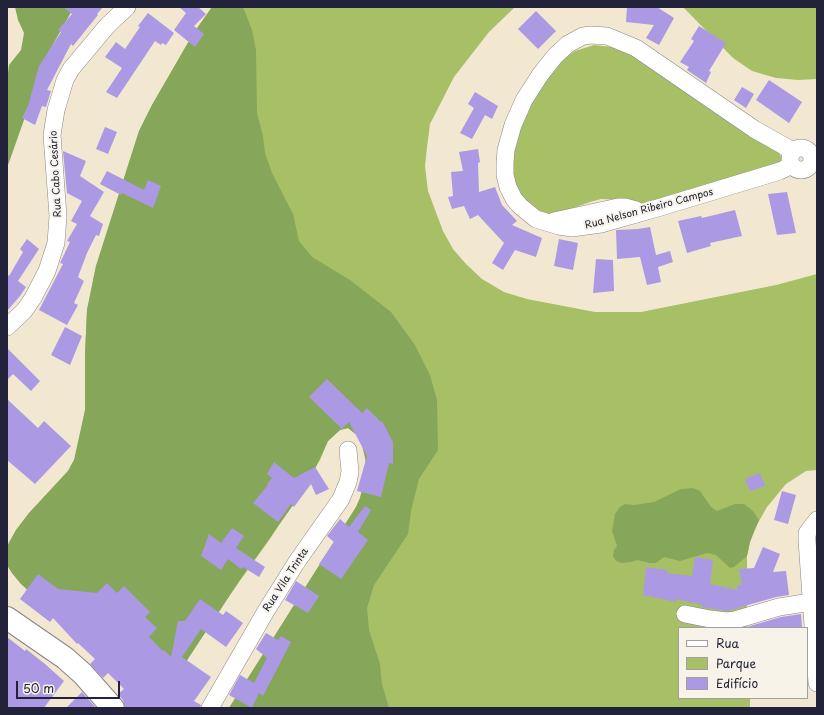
<!DOCTYPE html>
<meta charset="utf-8">
<style>
body{margin:0}
#map{position:relative;width:824px;height:715px;overflow:hidden;background:#f2e8d2;font-family:"Playpen Sans",sans-serif}
canvas{display:block}
.frame{position:absolute;inset:0;border:8px solid #22223b;pointer-events:none}
.legend{position:absolute;left:678px;top:627px;width:130px;height:72px;box-sizing:border-box;background:#f7f3e8;border:1px solid #a29fa3;margin:0;padding:5px 7px;list-style:none;font-size:12px;color:#22223b}
.legend li{display:flex;align-items:center;gap:8px;height:20px}
.legend b{width:20px;border:1px solid #a29fa3}
.scale{position:absolute;left:16px;top:681px;width:104px;height:18px;box-sizing:border-box;border:2px solid #22223b;border-top:0;padding-left:5px;font-size:12px;line-height:14px;white-space:nowrap;color:#22223b;-webkit-text-stroke:3px #f7f3e8;paint-order:stroke}
</style>
<div id="map">
<canvas width="824" height="715"></canvas>
<div class="frame"></div>
<ul class="legend">
<li><b style="height:5px;background:#fff"></b>Rua</li>
<li><b style="height:11px;background:#a8c065"></b>Parque</li>
<li><b style="height:11px;background:#ab99e4"></b>Edifício</li>
</ul>
<div class="scale">50 m</div>
</div>
<script>
const context = document.querySelector('canvas').getContext('2d');
context.lineJoin = 'round';
function paint(path, color) {
  context.fillStyle = color;
  context.fill(path, 'evenodd');
}
function toPath(rows) {
  const path = new Path2D();
  for (const r of rows) {
    if (r.length === 3) {
      path.moveTo(r[0] + r[2], r[1]);
      path.arc(r[0], r[1], r[2], 0, 2 * Math.PI);
      continue;
    }
    path.moveTo(r[0], r[1]);
    for (let i = 2; i < r.length; i += 2) path.lineTo(r[i], r[i + 1]);
  }
  return path;
}
function trace(path, color, width, dash) {
  context.strokeStyle = color;
  context.lineWidth = width;
  context.lineCap = dash ? 'butt' : 'round';
  context.setLineDash(dash || []);
  context.stroke(path);
}
function write(font, color, halo, rows, align = 'center') {
  context.font = font + ' "Playpen Sans",sans-serif';
  context.lineWidth = 4;
  context.setLineDash([]);
  context.textBaseline = 'middle';
  context.strokeStyle = halo;
  context.fillStyle = color;
  for (const [text, x, y, turn = 0] of rows) {
    context.save();
    context.translate(x, y);
    context.rotate((+turn || 0) * Math.PI / 180);
    context.textAlign = isNaN(turn) ? turn : align;
    if (halo) context.strokeText(text, 0, 0);
    context.fillText(text, 0, 0);
    context.restore();
  }
}
const green = toPath([
 [212,7,515,7,489,32,454,77,430,124,427,147,425,166,428,191,443,231,453,249,466,264,482,279,504,292,527,299,595,312,641,312,776,285,817,274,817,470,806,471,786,484,767,507,754,530,750,542,747,556,747,628,679,628,679,698,750,698,750,708,229,708,356,507,360,498,363,486,366,464,365,457,361,441,358,436,348,428,340,430,328,441,320,460,270,539,226,600,21,584,12,573,7,565,7,547,9,542,16,530,29,513,68,471,74,460,77,451,85,410,85,355,87,310,96,266,139,131,152,105,193,34],
 [683,7,817,7,817,79,798,80,776,78,752,71,733,58],
 [594,45,612,47,642,60,777,150,782,158,781,164,646,206,627,200,601,199,590,202,562,212,550,215,540,212,526,202,516,187,512,169,512,158,519,123,533,97,563,59,575,51]
]);
const forest = toPath([
 [15,7,74,7,47,55,7,168,7,81,9,65,21,50,24,33,18,20],
 [212,7,243,7,252,30,256,50,257,113,263,136,265,153,272,173,293,214,299,241,312,257,350,280,391,312,415,345,430,375,437,400,438,450,419,479,411,511,408,534,374,585,367,608,369,630,380,664,382,684,389,708,229,708,356,507,360,498,363,486,366,464,365,457,361,441,358,436,348,428,340,430,328,441,308,484,240,580,178,674,39,601,21,584,12,573,7,565,7,547,16,530,29,513,68,471,74,460,85,410,85,355,87,310,96,266,139,131,152,105,193,34],
 [693,488,700,491,711,507,717,511,735,504,744,504,753,511,759,520,750,542,747,556,734,567,730,568,716,555,707,553,680,561,664,557,656,563,649,563,637,560,631,562,622,563,616,561,613,556,614,550,617,546,612,531,615,514,620,507,625,504,634,505,654,502,681,489]
]);
const building = toPath([
 [63,7,103,7,97,14,98,15,73,46,71,44,47,90,51,91,46,107,42,106,35,125,22,118,28,106,39,66,61,32,58,30,72,14],
 [179,7,198,7,206,14,194,26,204,34,195,47,174,30,186,13],
 [627,7,657,7,674,18,659,45,646,38,654,25,626,22],
 [536,11,556,31,538,49,518,29],
 [148,13,174,33,166,45,162,43,161,45,155,41,117,98,106,92,122,68,105,57,116,42,125,49,140,27,138,26],
 [699,26,726,43,709,71,711,72,706,83,687,70,689,67,680,62,694,41,691,39],
 [769,80,802,102,789,123,756,100],
 [742,87,754,94,746,108,734,100],
 [475,92,498,106,492,119,485,115,472,139,460,133,474,108,468,104],
 [105,127,117,132,108,154,96,149],
 [478,149,480,162,478,163,479,192,495,187,502,205,517,221,512,225,542,238,536,257,515,250,503,270,492,263,504,243,478,215,470,219,464,206,452,209,448,197,453,196,451,172,463,171,459,152],
 [63,151,86,161,80,176,104,192,90,216,103,224,99,236,96,235,87,253,78,277,84,281,74,303,78,305,67,325,39,310,63,264,60,263,70,242,67,241,77,224,71,221,82,201,67,193],
 [107,171,144,190,148,180,161,186,153,208,122,193,121,195,100,184],
 [787,192,796,233,777,235,768,194],
 [735,210,742,236,710,243,711,246,687,253,678,221,701,216,702,218],
 [650,227,656,255,670,251,673,262,658,267,661,282,647,285,640,257,617,259,616,230,638,229],
 [27,239,39,249,18,281,26,287,20,296,7,311,7,274,9,276,23,252,20,249],
 [559,239,578,243,573,270,554,266],
 [596,259,613,260,614,291,593,293],
 [65,327,82,336,70,365,51,355],
 [7,348,40,381,31,391,13,374,7,380],
 [327,379,362,413,367,408,381,422,382,421,393,442,393,464,389,463,381,497,357,491,367,456,349,422,342,429,309,397],
 [7,399,38,428,44,421,71,446,35,484,7,460],
 [274,462,294,478,315,467,329,489,316,495,311,484,294,507,291,504,278,522,253,503,268,485,267,484,272,478,267,474],
 [760,473,765,486,750,491,745,479],
 [782,491,796,495,788,524,774,520],
 [365,506,371,510,358,532,368,540,341,579,319,564,334,542,327,536,340,519,349,527],
 [232,528,244,536,236,548,265,567,259,577,243,567,241,569,228,559,221,570,201,556,209,534,221,543],
 [763,547,780,554,773,572,786,571,789,595,776,597,727,611,702,607,702,605,676,599,676,602,643,595,646,567,667,570,667,573,692,576,695,557,713,560,710,584,737,590,737,585,742,585,739,569,754,568],
 [38,574,58,589,97,593,107,583,117,593,124,586,150,612,145,617,157,628,149,637,163,651,164,650,171,657,178,621,185,621,200,599,223,615,226,611,243,623,226,647,201,629,182,657,211,677,194,701,201,705,200,708,125,708,123,700,118,694,124,689,108,673,103,678,90,664,95,659,78,643,77,644,53,618,50,622,20,599],
 [296,581,319,596,308,613,285,600],
 [801,614,802,628,761,627,761,628,743,628,781,617],
 [266,633,278,640,281,636,291,642,263,696,259,693,252,708,229,695,240,675,254,683,267,658,256,649],
 [7,637,25,651,26,649,45,664,64,681,44,708,7,708],
 [82,692,96,708,66,708]
]);
const minor = toPath([
 [801,159,11],
 [792,165,780,171,661,207,601,224,572,228,559,226,536,219,520,206,514,199,508,187,505,175,505,163,506,150,513,125,524,100,540,75,555,56,568,44,583,36,591,35,607,36,636,48,754,129,793,151],
 [554,221,618,207,625,207,636,210],
 [7,327,24,311,33,298,47,271,56,243,58,216,52,135,56,110,65,80,71,69,107,26,127,7],
 [817,520,807,533,807,540,817,683],
 [685,614,710,619,727,621,735,620,779,607,811,602],
 [210,708,266,611,296,563,341,499,348,482,350,472,348,450]
]);
const secondary = toPath([
 [7,618,65,658,83,674,113,708]
]);
const streetNames = [
 ["Rua Cabo Cesário",56,174,-93],
 ["Rua Nelson Ribeiro Campos",649,209,-15],
 ["Rua Vila Trinta",286,580,-57]
];
paint(green, '#a8c065');
paint(forest, '#86a65a');
paint(building, '#ab99e4');
trace(minor, '#8a8586', 18);
trace(secondary, '#8a8586', 24);
trace(minor, '#fff', 17);
trace(secondary, '#fff', 22);
write('10px', '#22223b', '#f7f3e8', streetNames);
</script>
